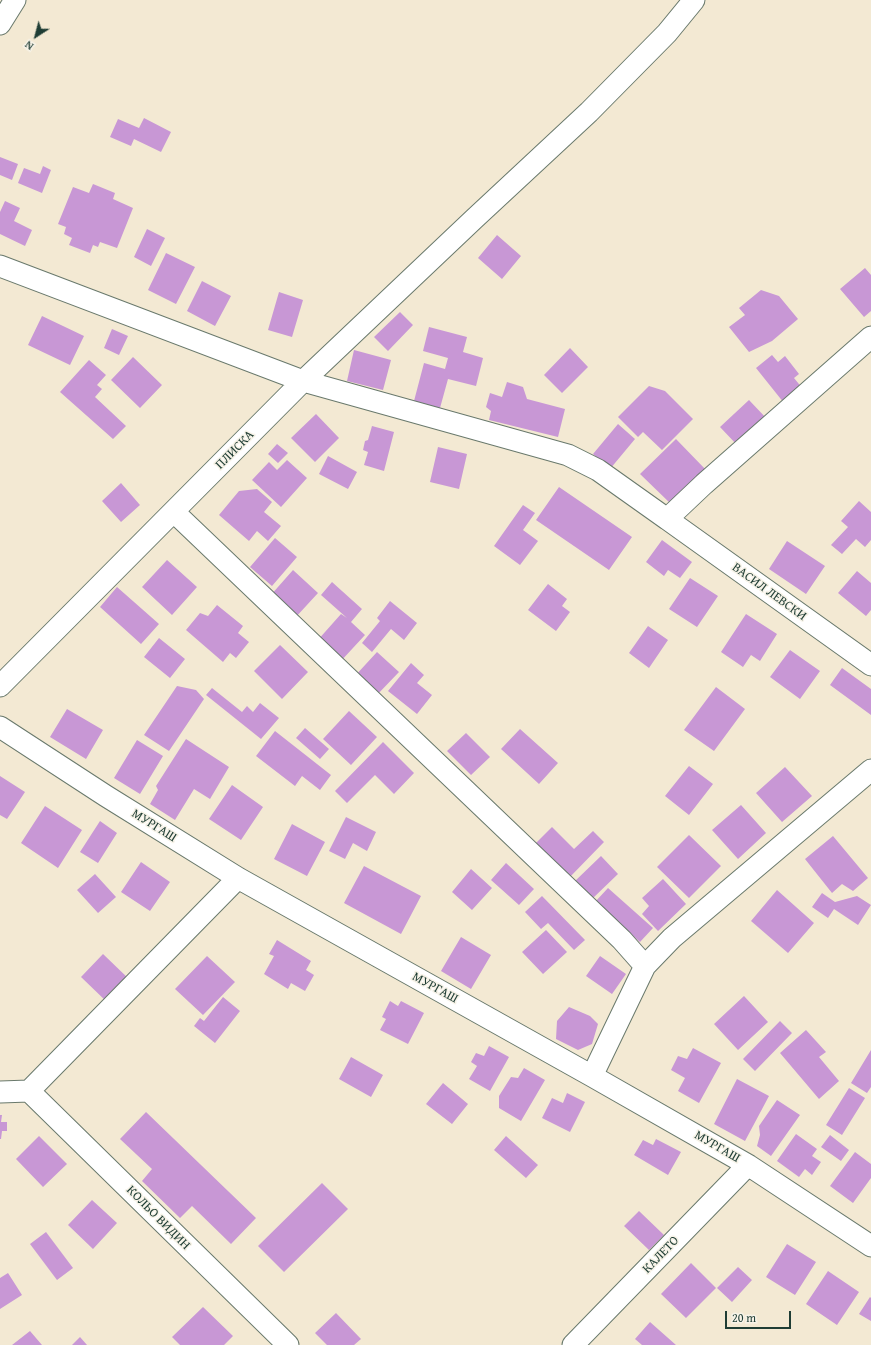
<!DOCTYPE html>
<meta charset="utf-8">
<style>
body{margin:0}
#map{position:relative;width:871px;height:1345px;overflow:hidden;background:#f3e9d3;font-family:"Gentium Book Plus",serif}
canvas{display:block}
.north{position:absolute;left:16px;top:16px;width:40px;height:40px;-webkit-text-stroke:3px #f7f3e8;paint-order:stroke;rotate:216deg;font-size:11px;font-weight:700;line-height:16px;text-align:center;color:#1f3d34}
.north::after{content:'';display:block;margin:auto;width:14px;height:18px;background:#1f3d34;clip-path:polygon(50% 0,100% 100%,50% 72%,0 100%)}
.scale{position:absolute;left:725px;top:1311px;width:66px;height:18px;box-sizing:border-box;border:2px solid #1f3d34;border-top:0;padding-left:5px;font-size:12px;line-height:14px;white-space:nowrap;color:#1f3d34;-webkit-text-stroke:3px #f7f3e8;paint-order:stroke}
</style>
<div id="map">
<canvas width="871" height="1345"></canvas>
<div class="north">N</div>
<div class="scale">20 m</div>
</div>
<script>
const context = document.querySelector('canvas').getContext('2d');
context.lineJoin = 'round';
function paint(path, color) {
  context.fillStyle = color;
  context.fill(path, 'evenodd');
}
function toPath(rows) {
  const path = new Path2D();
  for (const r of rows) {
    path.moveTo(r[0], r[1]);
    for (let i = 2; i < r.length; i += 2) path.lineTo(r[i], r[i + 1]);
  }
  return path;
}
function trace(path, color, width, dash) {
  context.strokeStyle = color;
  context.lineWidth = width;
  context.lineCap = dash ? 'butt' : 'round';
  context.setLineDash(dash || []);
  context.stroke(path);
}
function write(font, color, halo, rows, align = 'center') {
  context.font = font + ' "Gentium Book Plus",serif';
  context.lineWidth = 3;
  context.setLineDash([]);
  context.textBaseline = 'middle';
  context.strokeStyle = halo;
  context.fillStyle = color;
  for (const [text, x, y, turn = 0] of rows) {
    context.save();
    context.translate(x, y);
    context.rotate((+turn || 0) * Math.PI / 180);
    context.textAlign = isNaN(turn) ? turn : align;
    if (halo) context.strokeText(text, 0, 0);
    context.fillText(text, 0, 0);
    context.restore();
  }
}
const building = toPath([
 [144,118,171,132,161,152,134,139,131,146,110,137,118,119,139,128],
 [0,157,18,164,12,180,0,175],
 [43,166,51,170,42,193,18,183,24,168,40,174],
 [93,184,115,193,113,199,133,208,117,248,100,242,98,247,93,245,90,253,69,245,72,238,64,234,66,227,58,224,73,187,89,193],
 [5,201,20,208,14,221,32,230,25,246,0,234,0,212],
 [147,229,165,238,151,266,134,257],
 [497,235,521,256,502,279,478,258],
 [166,253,195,267,176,304,148,290],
 [865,268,871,275,871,311,864,317,840,289],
 [202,281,231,296,215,326,187,311],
 [761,290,779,296,798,319,772,341,749,352,729,327,745,315,739,308],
 [279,292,303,300,292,337,268,330],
 [400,312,413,325,388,351,374,337],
 [42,316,84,336,70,365,28,345],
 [429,327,467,337,463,352,483,358,476,386,448,379,440,408,414,401,424,363,445,369,448,358,423,351],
 [112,329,128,336,119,355,104,348],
 [570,348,588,367,562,393,544,375],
 [354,350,391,360,383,390,347,381],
 [772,355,778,362,785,356,799,374,794,378,803,389,784,403,756,368],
 [133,357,162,385,140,408,111,380],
 [89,360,106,375,97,385,102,389,95,397,126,426,113,439,60,392],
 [507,382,523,387,527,399,565,409,558,437,489,420,491,411,486,407,490,393,502,397],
 [649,386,665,391,693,419,662,450,643,432,638,437,618,417],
 [749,400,767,419,738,446,720,427],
 [316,414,339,438,315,462,291,438],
 [618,424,635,439,610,469,593,454],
 [372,426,394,432,384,471,364,465,368,452,363,450,365,441,368,440],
 [676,439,706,470,671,504,640,474],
 [277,444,288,453,278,463,268,454],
 [438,447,467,454,459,489,430,482],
 [328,456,357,472,348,489,319,474],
 [287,460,307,478,281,507,252,480,269,462,277,470],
 [121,483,140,505,121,522,102,501],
 [559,487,632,537,609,570,536,520],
 [257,489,272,502,264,512,281,526,268,541,257,531,249,541,219,515,239,491],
 [859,501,871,512,871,540,865,547,856,539,842,554,831,545,848,527,841,521],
 [523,505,535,513,523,530,538,541,520,565,494,546],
 [275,538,297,557,272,586,250,567],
 [662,540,692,562,680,578,668,570,664,576,646,562],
 [787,541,825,566,806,594,769,569],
 [167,560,197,587,172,615,142,587],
 [293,570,318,593,295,618,270,596],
 [857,571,871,583,871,610,866,616,838,593],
 [690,578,718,596,697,627,669,609],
 [332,582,362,609,351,622,365,635,340,662,317,641,341,614,347,618,321,595],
 [548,584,567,599,562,606,570,612,556,631,528,610],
 [117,587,159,624,141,644,100,607],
 [390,601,417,623,404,640,391,629,372,652,362,643,380,621,377,618],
 [217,605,243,626,238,633,249,642,236,658,230,653,223,662,186,630,200,613,208,616],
 [746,614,777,634,760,661,751,655,743,667,721,652],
 [648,626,668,640,649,668,629,653],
 [159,638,185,659,170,678,144,657],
 [280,645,308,672,282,699,254,671],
 [790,650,820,671,800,699,770,677],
 [377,652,399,672,375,697,354,677],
 [411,663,424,675,417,683,432,695,417,714,388,691],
 [842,668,871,689,871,715,830,685],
 [177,686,196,690,204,699,169,751,144,735],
 [716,687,745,709,714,751,684,730],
 [212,688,242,712,247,706,253,712,260,703,279,718,261,739,206,695],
 [67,709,103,730,86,759,50,737],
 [349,711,377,737,351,765,323,739],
 [305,728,329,749,320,759,296,738],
 [520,729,558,763,539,784,501,749],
 [275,731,331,775,320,790,302,776,295,786,256,756],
 [466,733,490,757,471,775,447,751],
 [186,739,229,767,210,799,194,789,175,820,150,804,158,790,156,786],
 [137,740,163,756,140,794,114,778],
 [383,742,414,773,394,794,375,775,347,803,335,791],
 [689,766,713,784,689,815,665,796],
 [785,767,812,796,782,822,756,793],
 [0,776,25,792,7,819,0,815],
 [232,785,263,807,241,840,209,819],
 [741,805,766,833,738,859,712,830],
 [45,806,82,830,58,868,21,843],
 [346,817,376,832,367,851,353,843,345,859,329,851],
 [100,821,117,833,98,863,80,852],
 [292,824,325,842,307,876,274,859],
 [552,827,574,849,593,831,604,842,569,878,535,844],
 [689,835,721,866,689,898,657,867],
 [833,836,868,878,853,891,842,884,832,893,805,859],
 [601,856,618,874,592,899,574,882],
 [141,862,170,882,150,911,121,892],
 [506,863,534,889,519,905,491,880],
 [364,866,421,896,401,934,344,903],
 [471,869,492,888,472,910,452,892],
 [95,874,116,897,98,913,77,890],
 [663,879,686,904,658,931,642,914,649,906,642,898],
 [608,888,653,928,640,942,595,902],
 [777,890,814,923,788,953,751,921],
 [822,893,835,902,857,896,871,905,858,925,834,909,828,918,812,907],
 [542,896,585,940,574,950,548,923,541,929,525,912],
 [546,930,567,952,543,974,522,952],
 [461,937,491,955,471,989,441,971],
 [277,940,311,961,306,970,314,975,305,991,291,983,288,989,264,974,274,956,269,954],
 [103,954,130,980,108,1003,81,977],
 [207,956,235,982,203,1015,175,989],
 [600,956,626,974,612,994,586,976],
 [744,996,768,1022,738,1050,714,1024],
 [223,997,240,1011,215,1043,194,1026,200,1018,204,1021],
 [390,1001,398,1006,401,1001,424,1013,408,1044,380,1030,386,1019,382,1017],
 [569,1007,590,1016,598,1024,592,1044,578,1050,556,1039,557,1021],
 [780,1021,792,1033,755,1071,743,1059],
 [806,1030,826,1052,819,1057,839,1081,819,1099,780,1053],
 [489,1046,509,1057,490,1091,469,1079,477,1066,471,1062,476,1053,484,1056],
 [693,1048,721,1063,699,1103,678,1091,685,1078,671,1070,678,1056,687,1059],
 [871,1050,871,1087,867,1093,851,1083],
 [351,1057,383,1075,371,1097,339,1079],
 [524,1068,545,1080,521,1121,499,1108,499,1096,511,1077,518,1078],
 [737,1079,769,1096,745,1141,714,1124],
 [443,1083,468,1104,452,1124,426,1104],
 [849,1088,865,1098,842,1135,826,1125],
 [567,1093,585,1102,570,1132,542,1118,552,1098,563,1103],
 [777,1100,800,1115,771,1156,757,1146,760,1135,759,1126],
 [146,1112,256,1218,231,1244,192,1206,180,1218,142,1181,152,1169,120,1139],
 [0,1115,2,1115,1,1122,7,1122,7,1131,2,1131,1,1139,0,1139],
 [796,1134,817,1149,812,1156,821,1162,812,1175,805,1169,799,1177,777,1161],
 [830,1135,849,1150,841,1161,821,1147],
 [39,1136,67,1164,43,1187,16,1159],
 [506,1136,538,1165,526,1178,494,1150],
 [656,1139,681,1152,668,1175,634,1155,643,1140,653,1145],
 [855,1152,871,1164,871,1178,853,1203,830,1186],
 [322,1183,348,1209,284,1272,258,1246],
 [92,1200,117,1223,93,1249,68,1225],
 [639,1211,664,1235,649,1250,624,1226],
 [46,1232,73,1268,57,1280,30,1244],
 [787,1244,816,1262,795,1295,766,1277],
 [691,1263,716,1288,686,1318,661,1294],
 [738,1267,752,1280,732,1302,717,1288],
 [828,1271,859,1292,837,1325,806,1304],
 [8,1273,22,1295,0,1309,0,1278],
 [870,1297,871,1298,871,1321,859,1314],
 [203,1307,233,1336,224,1345,180,1345,172,1337],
 [336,1313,361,1339,354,1345,327,1345,315,1333],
 [650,1322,676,1345,642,1345,635,1339],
 [30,1331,42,1345,12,1345],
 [80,1337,87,1345,72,1345]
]);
const street = toPath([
 [0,24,15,0],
 [0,266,303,381,568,455,598,470,667,519,704,484,871,337],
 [174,512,622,940,645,966,592,1076],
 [667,519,871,665],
 [0,686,303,381,474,219,589,112,667,33,694,0],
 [0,727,106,796,238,878,592,1076,748,1165,871,1246],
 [645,966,672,938,871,770],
 [29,1091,288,1345],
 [0,1092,29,1091,238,878],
 [573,1345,748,1165]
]);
const streetNames = [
 ["ПЛИСКА",235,450,-45],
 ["ВАСИЛ ЛЕВСКИ",769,592,36],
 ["МУРГАШ",154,826,32],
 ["МУРГАШ",435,988,29],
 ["МУРГАШ",717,1147,30],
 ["КОЛЬО ВИДИН",158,1218,45],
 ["КАЛЕТО",661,1255,-46]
];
paint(building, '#c897d5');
trace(street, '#69796c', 23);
trace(street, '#fff', 21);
write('13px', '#1f3d34', '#f7f3e8', streetNames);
</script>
